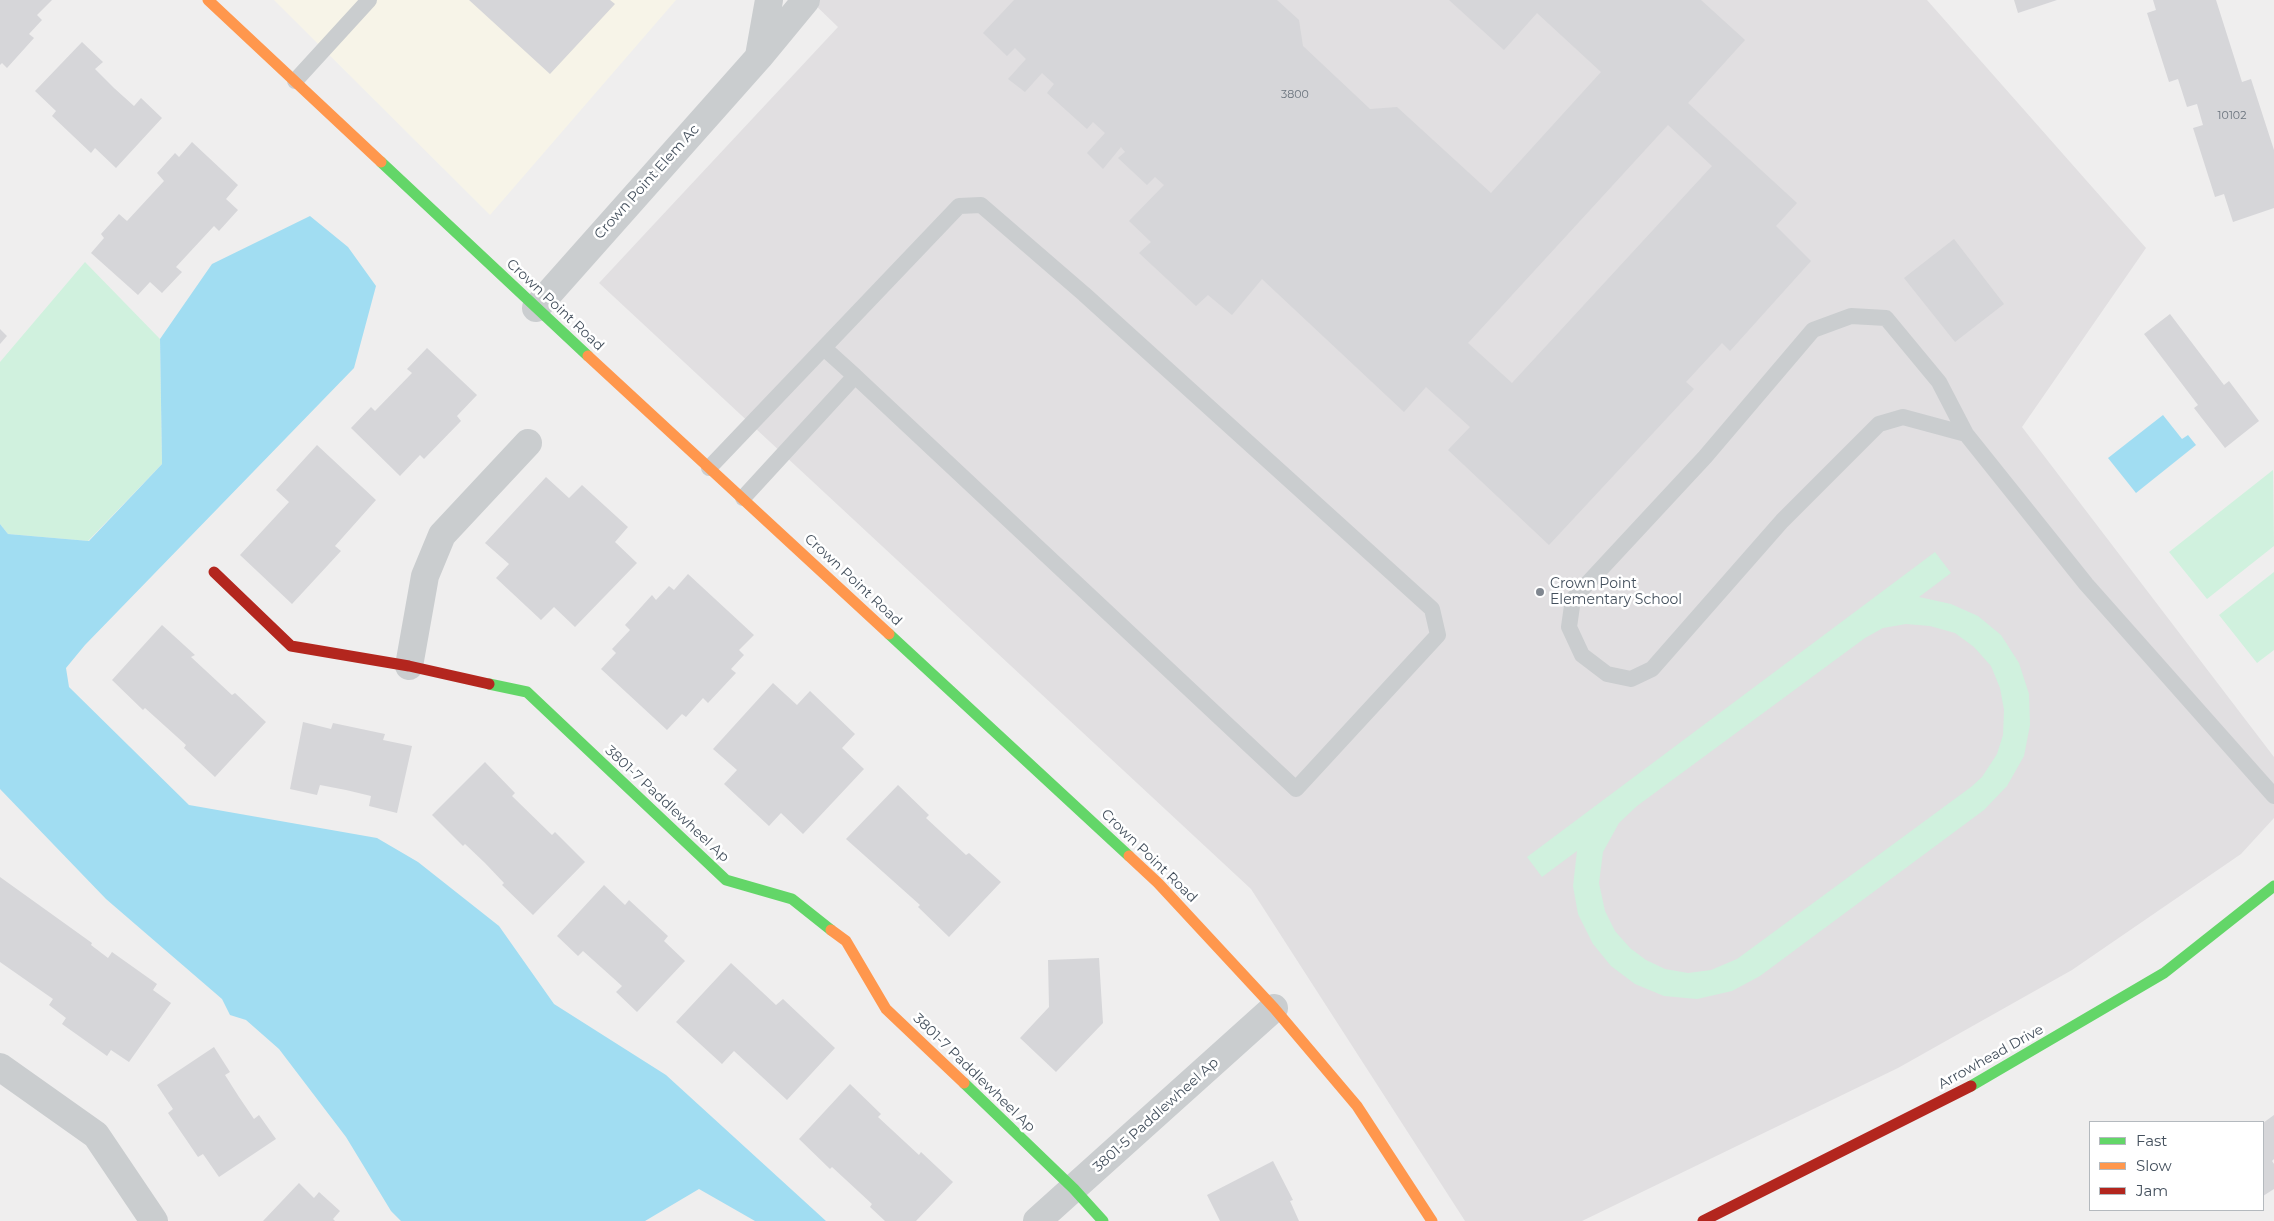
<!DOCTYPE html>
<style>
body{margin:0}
#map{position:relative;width:2274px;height:1221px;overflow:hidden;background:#efeeee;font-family:Montserrat,sans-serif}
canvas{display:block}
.legend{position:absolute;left:2089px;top:1121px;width:175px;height:90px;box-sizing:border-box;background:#fff;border:1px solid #b4b9be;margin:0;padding:6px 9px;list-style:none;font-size:15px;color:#44505d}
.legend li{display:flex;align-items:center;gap:10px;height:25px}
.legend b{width:25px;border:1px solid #b4b9be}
</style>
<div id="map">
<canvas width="2274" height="1221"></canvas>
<ul class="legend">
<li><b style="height:6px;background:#63d668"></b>Fast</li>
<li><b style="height:6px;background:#ff974d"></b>Slow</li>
<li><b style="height:6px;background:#b3261e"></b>Jam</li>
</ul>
</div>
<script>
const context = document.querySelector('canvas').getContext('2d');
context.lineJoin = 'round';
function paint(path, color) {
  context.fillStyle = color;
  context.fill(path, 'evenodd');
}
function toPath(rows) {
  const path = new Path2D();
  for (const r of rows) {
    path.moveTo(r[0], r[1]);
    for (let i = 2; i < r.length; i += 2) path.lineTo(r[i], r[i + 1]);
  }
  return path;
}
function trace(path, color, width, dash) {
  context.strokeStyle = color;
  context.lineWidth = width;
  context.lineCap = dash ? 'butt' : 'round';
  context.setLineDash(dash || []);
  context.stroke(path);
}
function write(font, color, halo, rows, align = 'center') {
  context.font = font + ' Montserrat,sans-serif';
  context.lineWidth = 5;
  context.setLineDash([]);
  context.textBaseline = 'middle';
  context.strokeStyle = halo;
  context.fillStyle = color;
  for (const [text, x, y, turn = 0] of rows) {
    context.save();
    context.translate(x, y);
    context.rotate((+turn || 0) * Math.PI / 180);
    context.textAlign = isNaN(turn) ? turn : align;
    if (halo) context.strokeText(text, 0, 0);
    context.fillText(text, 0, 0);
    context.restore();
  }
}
const commercial = toPath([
 [274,0,676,0,490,215]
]);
const education = toPath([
 [810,0,1927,0,2146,248,2022,427,2274,757,2274,818,2241,854,2072,970,1898,1068,1582,1221,1465,1221,1251,889,599,283,838,27]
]);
const green = toPath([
 [85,262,160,339,162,464,88,541,8,534,0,524,0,362],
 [2273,470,2274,546,2207,599,2169,552],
 [1935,552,1951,573,1919,597,1951,604,1978,616,2001,635,2019,663,2029,694,2030,725,2024,756,2007,786,1984,810,1760,976,1732,991,1697,999,1664,996,1635,984,1611,966,1593,944,1578,914,1573,886,1577,851,1542,877,1527,857],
 [1906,624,1930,626,1955,633,1974,647,1991,666,2000,688,2004,710,2003,735,1997,754,1982,777,1971,787,1737,959,1711,970,1688,973,1665,969,1646,960,1630,948,1615,931,1605,911,1599,883,1603,852,1619,823,1637,806,1865,638,1883,628],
 [2274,572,2274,650,2257,663,2219,615]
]);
const water = toPath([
 [310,216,348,247,376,286,354,368,85,645,66,668,69,687,189,805,377,838,418,862,499,926,554,1004,666,1075,826,1221,755,1221,699,1189,645,1221,401,1221,391,1211,346,1137,279,1049,246,1020,230,1015,222,999,106,899,0,789,0,524,8,534,89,541,162,464,160,339,212,264],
 [2163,415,2182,439,2188,435,2196,445,2136,493,2108,458]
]);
const building = toPath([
 [0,0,52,0,37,15,42,20,29,34,34,38,7,68,2,63,0,65],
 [469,0,610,0,615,4,550,74],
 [1014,0,1277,0,1299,20,1303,46,1370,109,1397,107,1491,193,1601,72,1537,13,1504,50,1449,0,1701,0,1745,40,1688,103,1797,203,1776,226,1811,261,1730,351,1722,343,1686,382,1694,389,1549,545,1448,450,1470,427,1426,387,1404,412,1262,279,1232,315,1208,295,1196,306,1139,253,1151,242,1129,221,1164,185,1155,177,1147,185,1118,158,1125,152,1121,147,1103,169,1087,153,1105,133,1093,122,1087,129,1047,93,1054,84,1042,73,1025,92,1008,79,1026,59,1015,48,1007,56,983,33],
 [1668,125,1712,166,1512,383,1468,343],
 [2014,0,2057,0,2018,13],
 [2153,0,2216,0,2242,82,2251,79,2274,150,2274,208,2233,222,2224,194,2215,197,2193,128,2203,125,2197,104,2187,107,2178,79,2169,82,2147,13,2156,10],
 [82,42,103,62,95,69,114,88,134,106,141,98,162,118,116,168,95,148,91,153,52,116,56,111,35,91],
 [192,142,238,185,226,199,238,210,219,231,214,226,176,267,182,272,162,293,150,282,138,295,91,253,104,238,101,234,119,214,127,221,164,181,157,173,175,153,179,157],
 [1954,239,2004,304,1955,342,1904,278],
 [2170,314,2224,385,2229,381,2259,421,2225,448,2194,408,2198,405,2144,334],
 [0,329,7,336,0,344],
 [427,348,477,395,457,416,461,421,424,459,420,455,400,476,351,428,371,407,375,411,412,373,407,369],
 [317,445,376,500,335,546,341,551,292,604,240,555,289,502,276,490],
 [546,477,569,498,582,485,628,527,615,542,637,563,575,627,554,607,541,620,496,578,509,564,485,543],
 [688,574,754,635,739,650,744,655,731,669,736,673,708,703,703,698,686,717,682,714,667,730,601,669,616,653,612,649,630,630,625,625,652,595,656,600,669,586,674,590],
 [162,625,195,655,191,657,232,695,235,693,266,722,215,777,184,748,186,745,145,708,143,710,112,680],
 [773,683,797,705,810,691,833,713,855,734,842,748,864,769,803,834,781,813,769,826,724,784,737,770,713,749],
 [303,722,331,729,333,723,385,734,383,740,412,746,397,813,369,806,371,796,346,790,320,785,317,795,290,789],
 [485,762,515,793,512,796,552,835,555,832,585,862,533,915,502,885,504,883,485,863,465,844,463,846,432,815],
 [898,785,929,815,926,818,966,855,969,853,1001,882,949,937,918,907,920,905,846,839],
 [0,877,92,943,91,945,108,958,112,952,157,984,153,990,171,1003,129,1062,111,1050,107,1056,62,1024,66,1018,49,1005,53,999,0,962],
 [604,885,625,905,629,900,668,936,664,941,685,961,637,1012,616,992,622,986,583,951,578,956,557,936],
 [1099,958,1103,1023,1056,1072,1020,1038,1049,1007,1048,960],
 [731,963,776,1005,783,999,835,1048,787,1100,734,1051,722,1064,676,1022],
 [214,1047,230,1072,225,1075,239,1097,254,1119,259,1115,276,1139,219,1177,203,1154,198,1157,168,1113,173,1109,157,1085],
 [850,1084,881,1114,878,1117,919,1155,921,1152,953,1182,916,1221,885,1221,870,1207,872,1204,832,1167,830,1169,799,1139],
 [2274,1115,2274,1159,2272,1161,2274,1164,2274,1189,2263,1196,2263,1123],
 [1273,1161,1293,1200,1290,1201,1299,1221,1220,1221,1207,1195],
 [299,1183,314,1198,319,1192,340,1211,333,1219,335,1221,263,1221]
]);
const lane = toPath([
 [295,81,369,0],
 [824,348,855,376],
 [1966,434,1903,417,1879,424,1782,521,1652,669,1631,679,1607,674,1582,655,1569,627,1573,599,1705,457,1813,330,1851,316,1886,318,1939,382,1966,434,2086,584,2274,796],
 [709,468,959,206,981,205,1084,294,1432,609,1438,635,1296,789,855,376,743,498]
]);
const street = toPath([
 [759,56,769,0],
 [536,308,759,57,806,0],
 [409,666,425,576,442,535,528,443],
 [0,1067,96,1135,154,1221],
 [1037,1221,1274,1008]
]);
const fast = toPath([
 [381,162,588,356],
 [889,634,1129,856],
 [489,684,527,692,726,880,792,899,831,930],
 [964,1083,1074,1189,1103,1221],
 [1971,1086,2164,973,2274,886]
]);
const slow = toPath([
 [208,0,381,162],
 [588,356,889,634],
 [1129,856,1158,883,1274,1008,1357,1106,1432,1221],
 [831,930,846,941,886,1009,964,1083]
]);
const jam = toPath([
 [214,572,291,646,409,666,489,684],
 [1703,1221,1971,1086]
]);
const markers = [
 [1540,592,5,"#808790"]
];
const numberNames = [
 ["3800",1295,95],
 ["10102",2232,116]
];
const streetNames = [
 ["Crown Point Elem Ac",647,182,-48],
 ["Crown Point Road",555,305,43],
 ["Crown Point Road",853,580,43],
 ["3801-7 Paddlewheel Ap",667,804,43],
 ["Crown Point Road",1149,856,44],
 ["Arrowhead Drive",1991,1057,-29],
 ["3801-7 Paddlewheel Ap",974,1073,44],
 ["3801-5 Paddlewheel Ap",1156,1115,-42]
];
const poiNames = [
 ["Crown Point",1550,584],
 ["Elementary School",1550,600]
];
paint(commercial, '#f7f4e8');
paint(education, '#e1dfe1');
paint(green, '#d0f1de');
paint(water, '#a1ddf2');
paint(building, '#d6d6d9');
trace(lane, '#cacdcf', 16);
trace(street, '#cacdcf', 28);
trace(fast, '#63d668', 11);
trace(slow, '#ff974d', 11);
trace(jam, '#b3261e', 11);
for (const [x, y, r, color] of markers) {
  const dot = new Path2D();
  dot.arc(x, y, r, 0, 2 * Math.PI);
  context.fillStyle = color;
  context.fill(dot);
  trace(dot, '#fff', 2);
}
write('11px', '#6a737d', null, numberNames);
write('14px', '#44505d', '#fff', streetNames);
write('14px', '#44505d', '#fff', poiNames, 'left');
</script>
